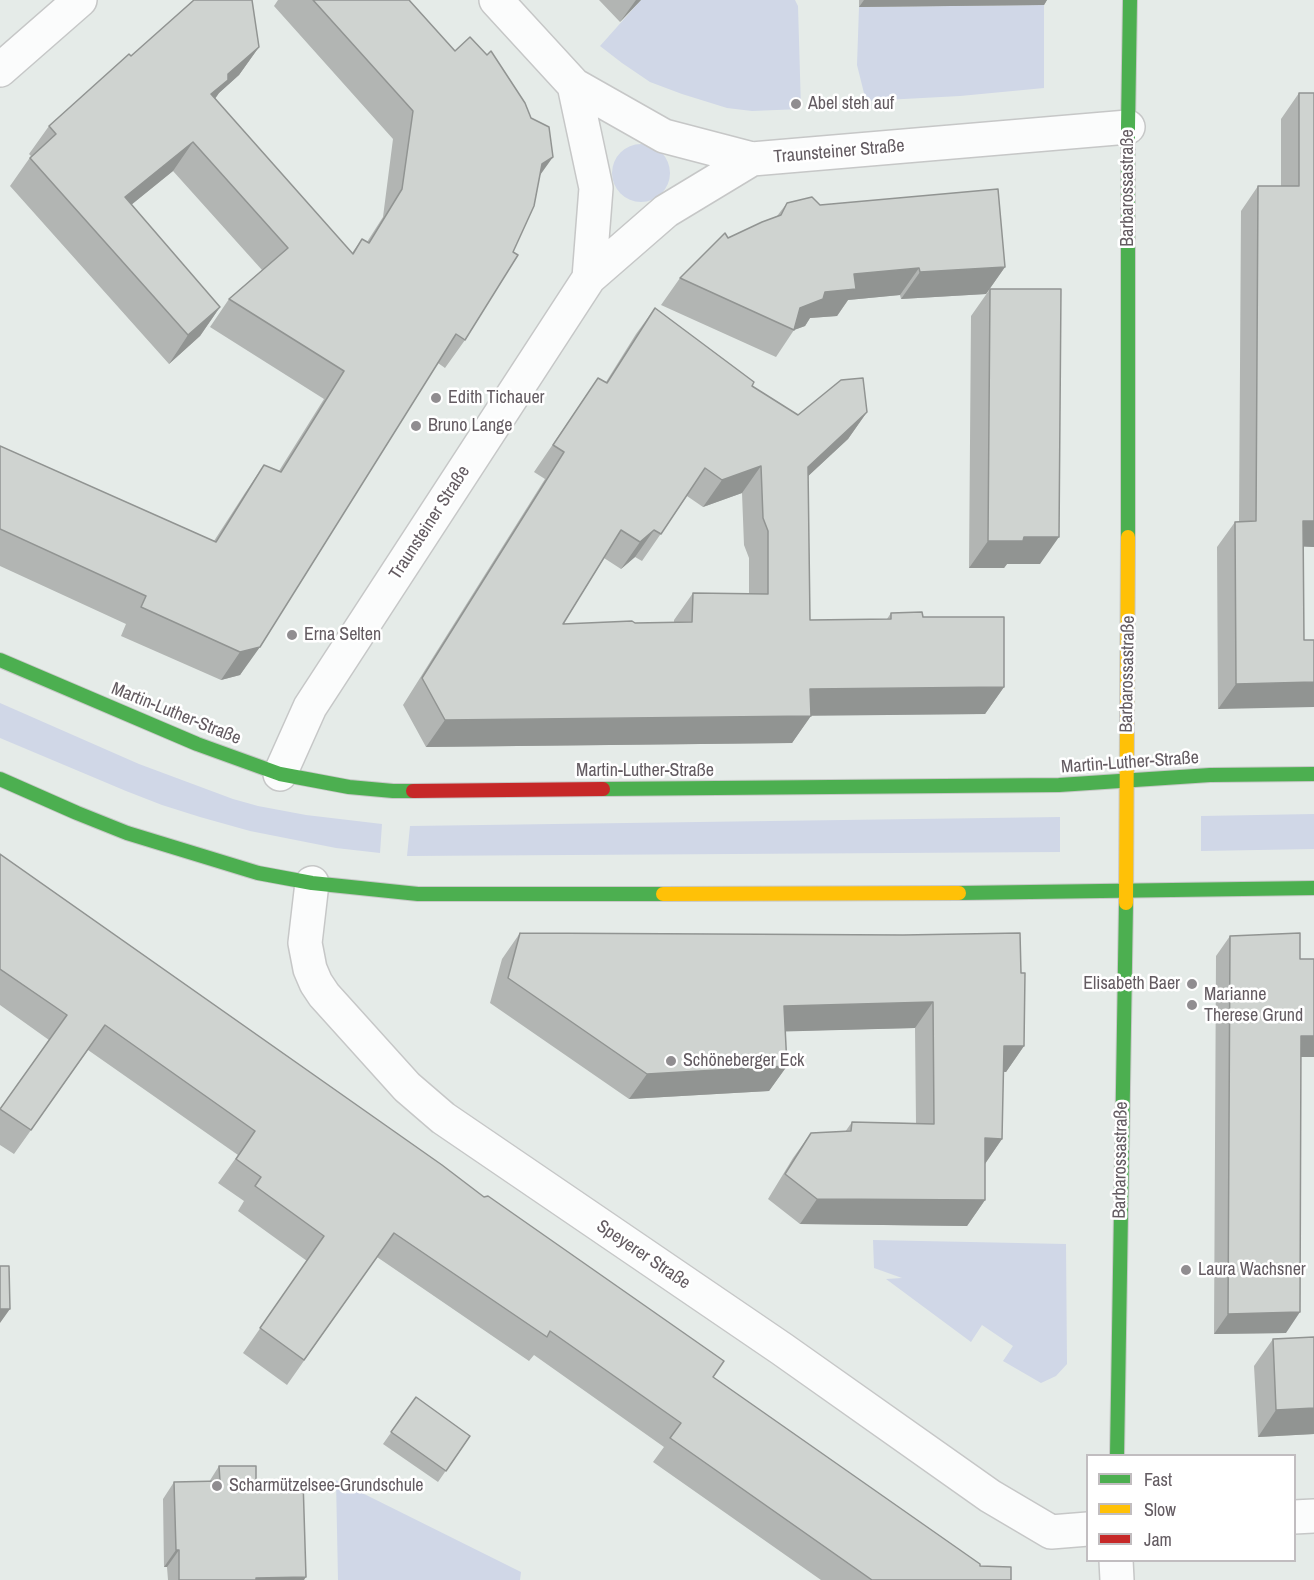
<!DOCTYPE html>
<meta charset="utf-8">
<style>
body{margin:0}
#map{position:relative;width:1314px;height:1580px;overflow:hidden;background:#e5ebe8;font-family:"Archivo Narrow",sans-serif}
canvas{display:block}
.legend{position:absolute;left:1086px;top:1454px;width:210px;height:108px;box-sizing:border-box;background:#fff;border:2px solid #c1bdc0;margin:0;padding:8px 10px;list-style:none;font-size:18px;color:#635b61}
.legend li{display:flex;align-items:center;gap:12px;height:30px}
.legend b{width:30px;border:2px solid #c1bdc0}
</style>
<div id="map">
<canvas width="1314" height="1580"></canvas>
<ul class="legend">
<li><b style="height:8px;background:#4caf50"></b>Fast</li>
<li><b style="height:8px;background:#ffc107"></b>Slow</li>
<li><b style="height:8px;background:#c62828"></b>Jam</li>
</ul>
</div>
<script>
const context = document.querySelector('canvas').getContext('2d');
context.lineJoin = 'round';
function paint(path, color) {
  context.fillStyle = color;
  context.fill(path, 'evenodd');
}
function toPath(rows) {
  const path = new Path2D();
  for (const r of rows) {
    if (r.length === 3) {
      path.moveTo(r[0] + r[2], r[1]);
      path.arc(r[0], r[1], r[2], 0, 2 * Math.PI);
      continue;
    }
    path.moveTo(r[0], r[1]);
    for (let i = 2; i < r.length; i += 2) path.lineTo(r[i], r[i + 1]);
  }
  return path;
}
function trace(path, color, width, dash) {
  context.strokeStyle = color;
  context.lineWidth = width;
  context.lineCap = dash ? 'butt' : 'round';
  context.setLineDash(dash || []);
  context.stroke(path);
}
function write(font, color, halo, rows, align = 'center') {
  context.font = font + ' "Archivo Narrow",sans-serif';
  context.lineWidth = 5;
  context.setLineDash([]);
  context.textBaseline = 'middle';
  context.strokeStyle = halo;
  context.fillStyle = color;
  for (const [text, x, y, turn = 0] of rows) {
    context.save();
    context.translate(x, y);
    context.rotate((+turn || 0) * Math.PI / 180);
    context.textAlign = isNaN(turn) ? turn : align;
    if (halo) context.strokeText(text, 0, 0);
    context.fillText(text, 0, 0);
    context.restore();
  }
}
const green = toPath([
 [641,0,795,0,798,6,801,109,752,111,727,108,682,94,650,82,622,63,600,46],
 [1044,5,1044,88,960,96,866,101,857,65,859,7],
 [641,173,29],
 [0,703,139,764,233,799,258,806,306,815,382,824,380,853,336,848,250,831,200,817,162,805,126,791,0,738],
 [1314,814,1314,849,1201,851,1201,816],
 [1060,817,1060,852,407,856,410,826],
 [873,1240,1066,1244,1067,1364,1056,1376,1041,1383,1003,1361,1013,1346,982,1325,971,1342,886,1279,902,1278,874,1268],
 [336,1480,521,1572,520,1580,338,1580]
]);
const street = toPath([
 [496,0,574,85,664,136,752,159],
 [0,70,80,0],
 [574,85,596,188,589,278],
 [280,774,310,707,589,278,666,211,752,159,1128,127],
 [312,883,305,943,310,969,316,983,324,995,407,1087,443,1118,782,1349,990,1496,1051,1532,1088,1529],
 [1294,1517,1314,1516],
 [1116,1560,1117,1580]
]);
const fast = toPath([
 [1128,537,1128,127,1130,0],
 [0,660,197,744,280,774,349,787,393,791,413,791],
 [0,779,77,813,127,833,258,873,312,883,418,894,663,894],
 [603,789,1059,785,1210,775,1314,774],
 [959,893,1314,888],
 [1117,1456,1126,903]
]);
const slow = toPath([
 [663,894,959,893],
 [1126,903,1128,537]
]);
const jam = toPath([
 [413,791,603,789]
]);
const wall = toPath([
 [278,0,409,0,540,175,465,340,445,368,438,363,240,675,221,680,121,636,126,624,0,566,0,446,214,541,245,493,264,465,279,471,324,399,210,327,229,299,262,270,173,171,131,205,220,307,200,336,169,364,10,186,31,156,29,154,49,126,131,56,259,47,239,75,219,93,215,99,352,253,362,239,367,242,383,217,393,139,274,6],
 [599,0,641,0,620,22],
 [859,0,1047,0,1044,5,859,7],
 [1299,93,1314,93,1314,547,1304,546,1304,640,1218,709,1217,547,1235,522,1239,521,1241,211,1258,186,1281,186,1281,119],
 [787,203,820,205,1005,267,986,294,901,299,900,295,848,300,837,316,810,318,805,326,794,330,776,357,661,305,680,278,728,238,777,216],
 [990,289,1040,564,1007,564,1004,568,969,568,971,316],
 [655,308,752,386,798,415,867,412,848,439,808,476,810,620,887,619,891,613,923,617,1004,687,985,714,811,715,792,743,426,747,403,705,545,479,534,472,598,378,606,382,636,334],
 [742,493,744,545,749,558,749,593,693,593,674,620,674,623,563,624,604,558,621,569,635,557,642,561,687,496,703,507],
 [0,854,713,1377,980,1566,1011,1580,821,1580,653,1462,664,1447,534,1355,529,1361,377,1257,287,1385,243,1353,307,1261,238,1211,244,1201,218,1183,238,1155,88,1050,14,1154,0,1145,0,1109,49,1040,0,1005],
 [520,933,1021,973,1024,1046,1006,1072,1003,1071,1002,1139,985,1163,985,1200,967,1226,800,1224,768,1199,793,1158,811,1133,845,1132,852,1122,916,1123,915,1028,785,1031,787,1066,769,1091,629,1099,490,1003,502,959],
 [1230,936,1301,1057,1286,1333,1214,1334,1216,956],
 [1314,1337,1314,1434,1258,1437,1254,1366,1273,1339],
 [416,1397,470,1436,438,1482,383,1444],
 [219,1466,256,1481,304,1580,168,1580,167,1567,164,1567,163,1499,174,1482,209,1482]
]);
const shadedWall = toPath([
 [636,0,641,0,620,22],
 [864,0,1047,0,1044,5,859,7],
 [259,47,239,75,219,93,208,108,211,94,228,74],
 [193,142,173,171,105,226,125,197],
 [553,157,533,185,542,164],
 [1005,267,986,294,901,299,920,272],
 [919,268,900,295,848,300,837,316,810,318,805,326,794,330,800,308,854,274],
 [220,307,200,336,169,364,188,335],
 [867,412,848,439,789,494,808,467],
 [761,466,742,493,703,507,722,480],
 [1303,521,1314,521,1314,547,1286,546],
 [654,530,635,557,621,569,640,542],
 [1024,537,1059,537,1040,564,1007,564,1004,568,969,568,988,541],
 [260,647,240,675,221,680,240,652],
 [1314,682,1314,707,1218,709,1236,684],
 [1004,687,985,714,792,716,810,689],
 [811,716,792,743,426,747,445,720],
 [933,1002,915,1028,766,1032,784,1006],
 [1301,1036,1314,1036,1314,1057,1287,1057],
 [1004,1046,1024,1046,1006,1072,986,1071],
 [787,1066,769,1091,629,1099,647,1074],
 [985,1138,1002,1139,985,1164],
 [817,1199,985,1200,967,1226,800,1224],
 [0,1309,10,1309,0,1323],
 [1300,1312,1286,1333,1214,1334,1228,1314],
 [1314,1408,1314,1434,1258,1437,1276,1410],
 [176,1550,179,1550,167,1567,164,1567],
 [306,1577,304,1580,255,1580,256,1578]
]);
const building = toPath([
 [194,0,252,0,259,47,228,74,228,80,211,94,353,254,362,239,369,243,402,189,413,111,313,0,409,0,455,51,470,37,487,55,491,51,525,103,531,118,549,127,553,157,542,164,534,206,513,252,518,255,465,340,456,334,260,647,240,652,141,607,146,596,0,529,0,446,216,542,264,465,281,472,344,371,229,299,288,248,193,142,125,197,220,307,188,335,30,158,56,134,49,126,129,54,131,56,194,0],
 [1299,93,1314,93,1314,521,1303,521,1304,640,1314,640,1314,682,1236,684,1235,522,1256,521,1258,186,1299,186,1299,93],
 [998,189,1005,267,920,272,919,268,854,274,856,289,825,292,823,299,800,308,794,330,680,278,725,233,728,238,762,222,781,215,787,203,812,197,820,205,998,189],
 [990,289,1061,289,1059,537,1024,537,1023,541,988,541,990,289],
 [655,308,754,382,752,386,798,415,841,380,863,378,867,412,808,467,810,620,891,619,891,613,922,612,923,617,1004,617,1004,687,810,689,811,716,445,720,422,678,564,452,553,445,598,378,607,383,655,308],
 [761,466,763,518,768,531,768,594,693,593,692,622,635,623,632,621,563,624,621,530,640,542,654,530,661,534,705,468,722,480,761,466],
 [0,854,442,1165,484,1197,488,1196,724,1361,713,1377,980,1564,980,1566,1011,1567,1011,1580,872,1580,670,1438,681,1423,550,1331,547,1337,394,1233,304,1360,260,1328,324,1236,255,1186,261,1177,236,1159,255,1131,105,1025,31,1130,0,1109,67,1015,0,969,0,854],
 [520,933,903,935,1020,933,1021,973,1025,973,1024,1046,1004,1046,1002,1139,985,1138,985,1200,817,1199,785,1174,811,1133,851,1131,852,1122,934,1124,933,1002,784,1006,787,1066,647,1074,508,978,520,933],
 [1300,933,1300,959,1314,959,1314,1036,1301,1036,1300,1312,1228,1314,1230,936,1300,933],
 [0,1266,9,1266,10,1309,0,1309,0,1266],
 [1314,1337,1314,1408,1276,1410,1273,1339,1314,1337],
 [416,1397,470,1436,446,1471,391,1432,416,1397],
 [219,1466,256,1466,256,1481,303,1480,306,1577,256,1578,256,1580,179,1580,179,1550,176,1550,174,1482,220,1481,219,1466]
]);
const markers = [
 [796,104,6,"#908d90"],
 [436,398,6,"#908d90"],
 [416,426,6,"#908d90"],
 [292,635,6,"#908d90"],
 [1192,984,6,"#908d90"],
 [1192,1005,6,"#908d90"],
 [671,1061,6,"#908d90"],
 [1186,1270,6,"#908d90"],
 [217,1486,6,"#908d90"]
];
const poiNames = [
 ["Abel steh auf",808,104],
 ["Edith Tichauer",448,398],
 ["Bruno Lange",428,426],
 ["Erna Selten",304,635],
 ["Elisabeth Baer",1180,984,"right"],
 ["Marianne",1204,995],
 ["Therese Grund",1204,1016],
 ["Schöneberger Eck",683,1061],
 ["Laura Wachsner",1198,1270],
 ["Scharmützelsee-Grundschule",229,1486]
];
const streetNames = [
 ["Traunsteiner Straße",839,152,-5],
 ["Barbarossastraße",1128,188,-90],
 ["Traunsteiner Straße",430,523,-57],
 ["Barbarossastraße",1128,674,-89],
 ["Martin-Luther-Straße",176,714,22],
 ["Martin-Luther-Straße",1130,763,-4],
 ["Martin-Luther-Straße",645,771],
 ["Barbarossastraße",1121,1160,-89],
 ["Speyerer Straße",643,1255,34]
];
paint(green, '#d0d7e7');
trace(street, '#c6c7c7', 36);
trace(fast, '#c7c8c7', 16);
trace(slow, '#c7c8c7', 16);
trace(jam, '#c7c8c7', 16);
trace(street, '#fbfcfc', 33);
trace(fast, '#4caf50', 14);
trace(slow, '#ffc107', 14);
trace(jam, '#c62828', 14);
paint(wall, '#b2b5b3');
paint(shadedWall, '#919492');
paint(building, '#cfd3d0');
trace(building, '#919492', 1.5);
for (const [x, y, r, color] of markers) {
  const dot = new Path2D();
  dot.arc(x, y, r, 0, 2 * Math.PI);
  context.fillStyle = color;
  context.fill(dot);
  trace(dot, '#fff', 2);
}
write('18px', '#635b61', '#fff', poiNames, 'left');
write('18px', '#635b61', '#fff', streetNames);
</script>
